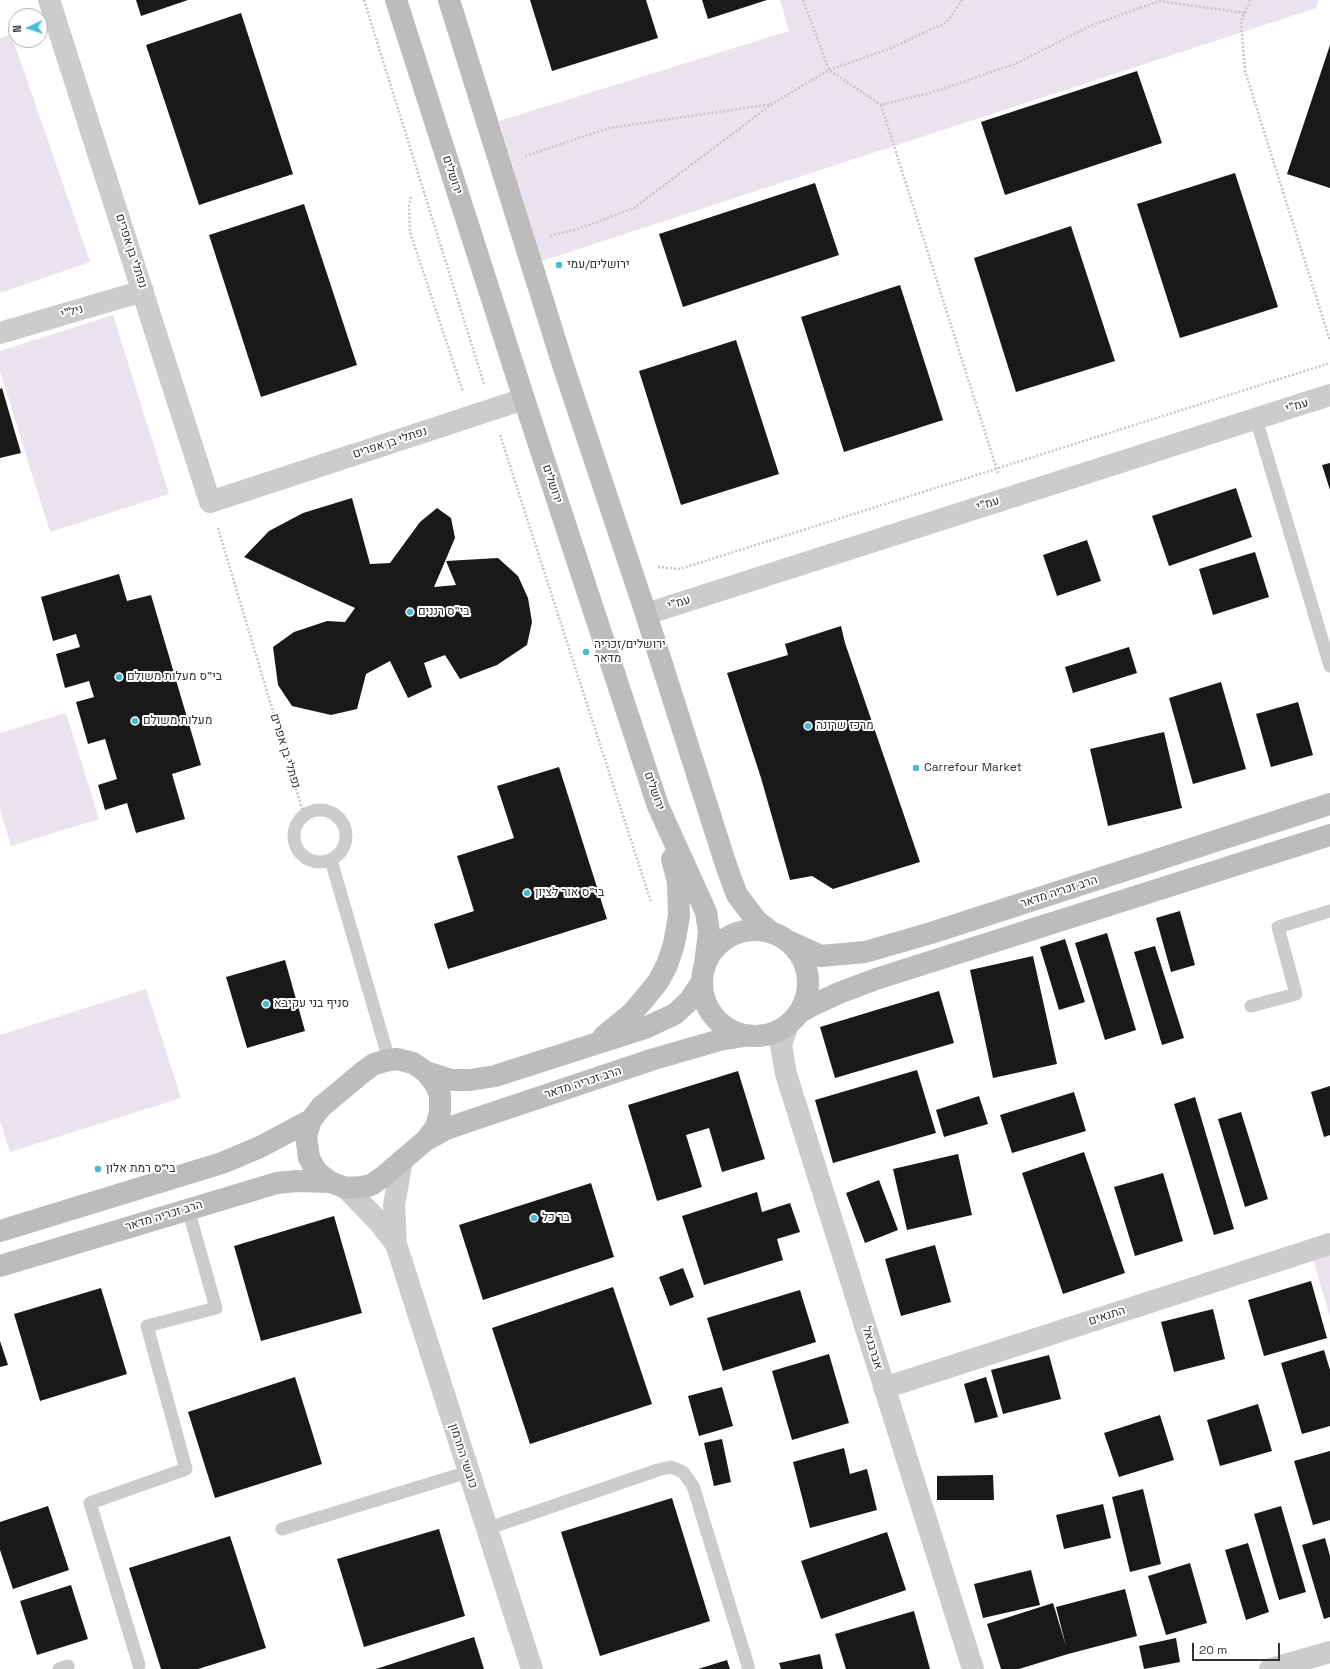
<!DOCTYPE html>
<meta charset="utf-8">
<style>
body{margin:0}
#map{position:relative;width:1330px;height:1669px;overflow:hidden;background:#fff;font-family:"Space Grotesk",sans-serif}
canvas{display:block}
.north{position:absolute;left:8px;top:8px;width:40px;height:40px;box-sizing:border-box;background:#fff;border:1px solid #adadad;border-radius:50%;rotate:266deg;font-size:11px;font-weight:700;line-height:16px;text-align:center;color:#323232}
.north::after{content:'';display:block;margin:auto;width:14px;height:18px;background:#48bad5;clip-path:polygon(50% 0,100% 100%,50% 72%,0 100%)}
.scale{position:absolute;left:1192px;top:1643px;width:88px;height:18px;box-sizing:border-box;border:2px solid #323232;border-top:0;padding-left:5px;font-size:12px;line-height:14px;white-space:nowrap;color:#323232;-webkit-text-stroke:3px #fff;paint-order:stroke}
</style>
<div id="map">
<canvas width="1330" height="1669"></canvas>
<div class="north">N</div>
<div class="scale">20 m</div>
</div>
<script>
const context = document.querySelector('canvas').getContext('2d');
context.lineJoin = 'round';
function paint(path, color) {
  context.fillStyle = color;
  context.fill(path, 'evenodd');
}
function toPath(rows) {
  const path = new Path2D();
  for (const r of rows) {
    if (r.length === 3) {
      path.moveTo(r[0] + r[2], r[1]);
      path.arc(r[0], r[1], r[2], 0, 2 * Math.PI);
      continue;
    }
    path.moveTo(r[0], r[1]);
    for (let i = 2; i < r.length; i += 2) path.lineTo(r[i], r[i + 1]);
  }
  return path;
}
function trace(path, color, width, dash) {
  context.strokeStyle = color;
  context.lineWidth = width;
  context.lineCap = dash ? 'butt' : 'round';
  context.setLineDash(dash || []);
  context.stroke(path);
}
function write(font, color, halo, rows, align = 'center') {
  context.font = font + ' "Space Grotesk",Heebo,sans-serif';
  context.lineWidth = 4;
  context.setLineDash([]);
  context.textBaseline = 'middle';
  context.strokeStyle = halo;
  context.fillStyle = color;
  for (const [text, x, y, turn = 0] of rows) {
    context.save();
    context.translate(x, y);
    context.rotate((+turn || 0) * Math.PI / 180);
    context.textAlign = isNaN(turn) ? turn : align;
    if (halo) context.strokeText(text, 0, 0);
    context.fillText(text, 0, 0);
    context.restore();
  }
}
const green = toPath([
 [780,0,1319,0,1316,8,542,261,499,121,789,31],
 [11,34,90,262,0,293,0,38],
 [113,315,169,494,50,532,0,371,0,351],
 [66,713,99,819,11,846,0,810,0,733],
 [146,989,181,1098,10,1152,0,1121,0,1035],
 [1330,1253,1330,1317,1313,1259]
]);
const building = toPath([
 [136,0,188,0,141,16],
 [530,0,646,0,658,38,552,71],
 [702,0,767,0,708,19],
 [241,13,293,174,199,205,146,45],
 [1330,45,1330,188,1287,174],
 [1137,71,1162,143,1005,195,981,122],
 [1235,173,1278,307,1180,338,1137,204],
 [815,183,839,255,683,307,659,234],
 [304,204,357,365,261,397,209,235],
 [1071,226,1115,361,1016,392,974,258],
 [900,285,943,420,844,452,801,317],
 [736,340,779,474,681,505,639,371],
 [2,388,21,453,0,458,0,389],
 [1330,463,1330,490,1322,465],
 [1236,488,1252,537,1169,566,1152,516],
 [352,498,370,564,390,563,420,522,437,508,451,518,455,538,434,587,456,585,446,561,498,558,518,576,528,598,532,622,527,645,497,665,460,679,445,655,424,663,432,687,408,698,390,661,366,674,357,709,331,715,292,706,278,685,273,647,294,632,327,621,345,622,355,608,244,557,269,531,303,513],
 [1087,540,1101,581,1057,596,1043,555],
 [1255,552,1269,597,1213,615,1199,569],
 [119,574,127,601,151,595,201,765,172,774,185,819,136,833,127,803,105,810,98,785,117,779,105,739,88,744,76,702,94,697,89,681,65,688,56,654,80,647,76,634,53,641,41,597],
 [841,626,845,643,920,862,833,889,812,876,790,880,761,778,727,673,788,655,785,644],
 [1129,647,1137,673,1073,693,1065,667],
 [1221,682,1246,769,1193,784,1169,698],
 [1298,702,1313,755,1271,767,1256,714],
 [1164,732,1182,808,1108,826,1090,749],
 [559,767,607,919,448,969,434,924,474,911,457,856,514,838,497,786],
 [1180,911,1195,965,1171,972,1156,918],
 [1107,933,1136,1030,1105,1040,1075,943],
 [1065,939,1085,1002,1059,1010,1040,947],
 [1155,946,1184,1038,1162,1045,1134,952],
 [1033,956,1057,1064,993,1078,970,970],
 [285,960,305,1031,247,1048,226,977],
 [939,991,954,1043,835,1078,820,1027],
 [917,1070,936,1133,833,1163,815,1100],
 [738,1071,765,1159,722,1172,709,1128,686,1135,702,1187,657,1201,628,1105],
 [1330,1086,1330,1135,1324,1137,1311,1092],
 [1074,1092,1086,1131,1012,1153,1000,1115],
 [979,1096,988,1124,944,1137,936,1110],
 [1195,1097,1234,1229,1214,1235,1174,1104],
 [1241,1112,1268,1199,1245,1207,1218,1119],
 [1084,1152,1125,1273,1063,1294,1022,1173],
 [958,1154,972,1215,907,1230,893,1169],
 [1163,1173,1183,1241,1135,1256,1114,1187],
 [879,1180,898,1230,865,1243,846,1193],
 [591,1183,614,1257,483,1300,459,1225],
 [757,1192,762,1212,790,1203,800,1232,777,1239,783,1260,704,1285,682,1216],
 [334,1216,362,1313,261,1341,234,1246],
 [935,1245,951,1302,901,1316,885,1259],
 [683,1268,694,1297,670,1306,659,1277],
 [1311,1281,1327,1338,1264,1356,1248,1300],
 [613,1287,652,1404,530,1444,492,1328],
 [101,1288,127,1374,40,1401,14,1314],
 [800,1290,816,1342,723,1371,707,1318],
 [1213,1309,1225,1359,1174,1372,1161,1322],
 [0,1341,8,1365,0,1367],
 [1324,1350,1330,1370,1330,1426,1302,1434,1281,1363],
 [829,1354,849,1423,792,1440,772,1371],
 [1049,1355,1061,1399,1003,1414,991,1370],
 [295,1377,322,1464,215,1498,188,1412],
 [986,1377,998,1417,975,1423,964,1384],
 [722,1387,733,1426,699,1436,688,1396],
 [1258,1404,1272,1451,1220,1466,1207,1420],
 [1160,1415,1174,1460,1119,1477,1104,1433],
 [722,1439,731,1482,714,1486,704,1443],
 [844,1448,850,1474,867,1469,877,1510,810,1528,793,1462],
 [1330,1451,1330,1520,1313,1525,1294,1461],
 [993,1475,994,1500,937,1500,937,1476],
 [1143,1489,1161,1564,1130,1572,1112,1497],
 [672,1498,710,1621,600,1656,561,1532],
 [1103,1504,1111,1538,1064,1549,1056,1515],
 [48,1506,69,1570,13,1589,0,1550,0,1522],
 [1281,1506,1306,1592,1279,1600,1254,1514],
 [439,1529,465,1616,364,1647,337,1559],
 [887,1532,906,1590,821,1619,801,1561],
 [230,1536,266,1648,198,1669,161,1669,129,1568],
 [1325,1538,1330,1556,1330,1617,1324,1619,1302,1545],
 [1248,1543,1269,1612,1246,1620,1225,1550],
 [1190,1563,1207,1623,1166,1635,1148,1576],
 [1031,1570,1040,1605,983,1618,974,1584],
 [71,1585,88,1639,37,1655,20,1601],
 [1125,1589,1137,1636,1068,1654,1019,1669,1001,1669,987,1624,1053,1603,1066,1646,1056,1607],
 [914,1611,930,1669,846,1669,835,1634],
 [474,1637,484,1669,376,1669],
 [1176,1638,1180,1662,1144,1669,1139,1646],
 [820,1654,823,1669,781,1669,779,1663],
 [727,1660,730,1669,698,1669]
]);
const path = toPath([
 [364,0,484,384],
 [803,0,829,70,881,105],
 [1250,0,1241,22,1245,71,1330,341],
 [525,156,609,128,772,104],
 [411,197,409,205,410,232,463,392],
 [550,236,578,229,634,208,772,104,829,70,889,49,947,22,962,0],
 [500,435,651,902],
 [998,473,881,105,930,93,1015,64,1090,26,1159,1,1245,13],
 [218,528,304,815],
 [658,567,680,569,1330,363]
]);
const lane = toPath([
 [1256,419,1330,666],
 [320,836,26],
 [331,860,389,1060],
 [1251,1006,1296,994,1278,927,1330,911],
 [282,1529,468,1472],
 [486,1529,658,1470,671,1467,683,1472,693,1486,749,1669],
 [139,1665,90,1503,186,1469,147,1326,216,1308,188,1209],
 [59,1669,68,1666]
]);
const street = toPath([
 [49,0,210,502,524,399],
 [0,333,143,291],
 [646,614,1330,395],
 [787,1027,781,1045,786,1074,973,1669],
 [402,1160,394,1205,396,1244,532,1669],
 [346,1188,378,1221,396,1244],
 [884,1388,1330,1244],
 [1270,1669,1330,1652]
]);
const secondary = toPath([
 [396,0,524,399,658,806,706,912,709,932,705,964],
 [449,0,563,365,646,614,726,865,737,895,757,921,771,932],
 [755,983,53],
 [788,941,821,956,865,952,931,933,1330,804],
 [799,1013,813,1005,839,993,876,979,1330,835],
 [604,1036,632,1013,644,999,658,982,667,965,674,944,679,916,678,882,672,859],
 [397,1059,413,1063,426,1072,435,1084,440,1095,440,1112,436,1127,426,1140,384,1176,371,1185,362,1187,346,1188,330,1182,317,1172,309,1158,306,1136,311,1120,321,1107,363,1072,374,1064,389,1060,397,1059],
 [426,1072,451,1080,470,1080,495,1076,645,1028,675,1014,689,1001,702,982],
 [426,1140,446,1129,469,1121,654,1059,720,1040,744,1036],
 [0,1231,222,1163,260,1147,311,1120],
 [0,1266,277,1183,298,1181,330,1182]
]);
const markers = [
 [559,265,4,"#48bad5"],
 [410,612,4,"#48bad5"],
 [586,652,4,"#48bad5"],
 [119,677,4,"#48bad5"],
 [135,721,4,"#48bad5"],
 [808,726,4,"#48bad5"],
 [916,768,4,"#48bad5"],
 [527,893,4,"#48bad5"],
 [266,1004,4,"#48bad5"],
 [98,1169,4,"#48bad5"],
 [534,1218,4,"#48bad5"]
];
const streetNames = [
 ["ירושלים",452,175,72],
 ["נפתלי בן אפרים",131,251,72],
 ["ניל\"י",72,312,-16],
 ["עמ\"י",1297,406,-18],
 ["נפתלי בן אפרים",390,443,-18],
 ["ירושלים",552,484,72],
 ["עמ\"י",988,504,-18],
 ["עמ\"י",679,603,-18],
 ["נפתלי בן אפרים",285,751,73],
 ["ירושלים",654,791,71],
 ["הרב זכריה מדאר",1059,892,-18],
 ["הרב זכריה מדאר",583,1083,-18],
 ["הרב זכריה מדאר",164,1216,-17],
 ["התנאים",1107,1316,-18],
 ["אברבנאל",872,1348,73],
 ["כובשי החרמון",463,1456,72]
];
const poiNames = [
 ["ירושלים/עמי",567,265],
 ["בי\"ס רננים",418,612],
 ["ירושלים/זכריה",594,645],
 ["מדאר",594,659],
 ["בי\"ס מעלות משולם",127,677],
 ["מעלות משולם",143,721],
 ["מרכז שרונה",816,726],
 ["Carrefour Market",924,768],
 ["בי\"ס אור לציון",535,893],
 ["סניף בני עקיבא",274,1004],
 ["בי״ס רמת אלון",106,1169],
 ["בר כל",542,1218]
];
paint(green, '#eae2ed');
paint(building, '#191919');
trace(path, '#c6c6c6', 2.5, [2, 2]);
trace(lane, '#ccc', 13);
trace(street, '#ccc', 22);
trace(secondary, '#bcbcbc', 22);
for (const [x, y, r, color] of markers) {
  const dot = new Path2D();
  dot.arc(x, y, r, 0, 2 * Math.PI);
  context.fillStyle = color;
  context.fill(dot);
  trace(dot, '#fff', 1.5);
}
write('12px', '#323232', '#fff', streetNames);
write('12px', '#323232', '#fff', poiNames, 'left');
</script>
